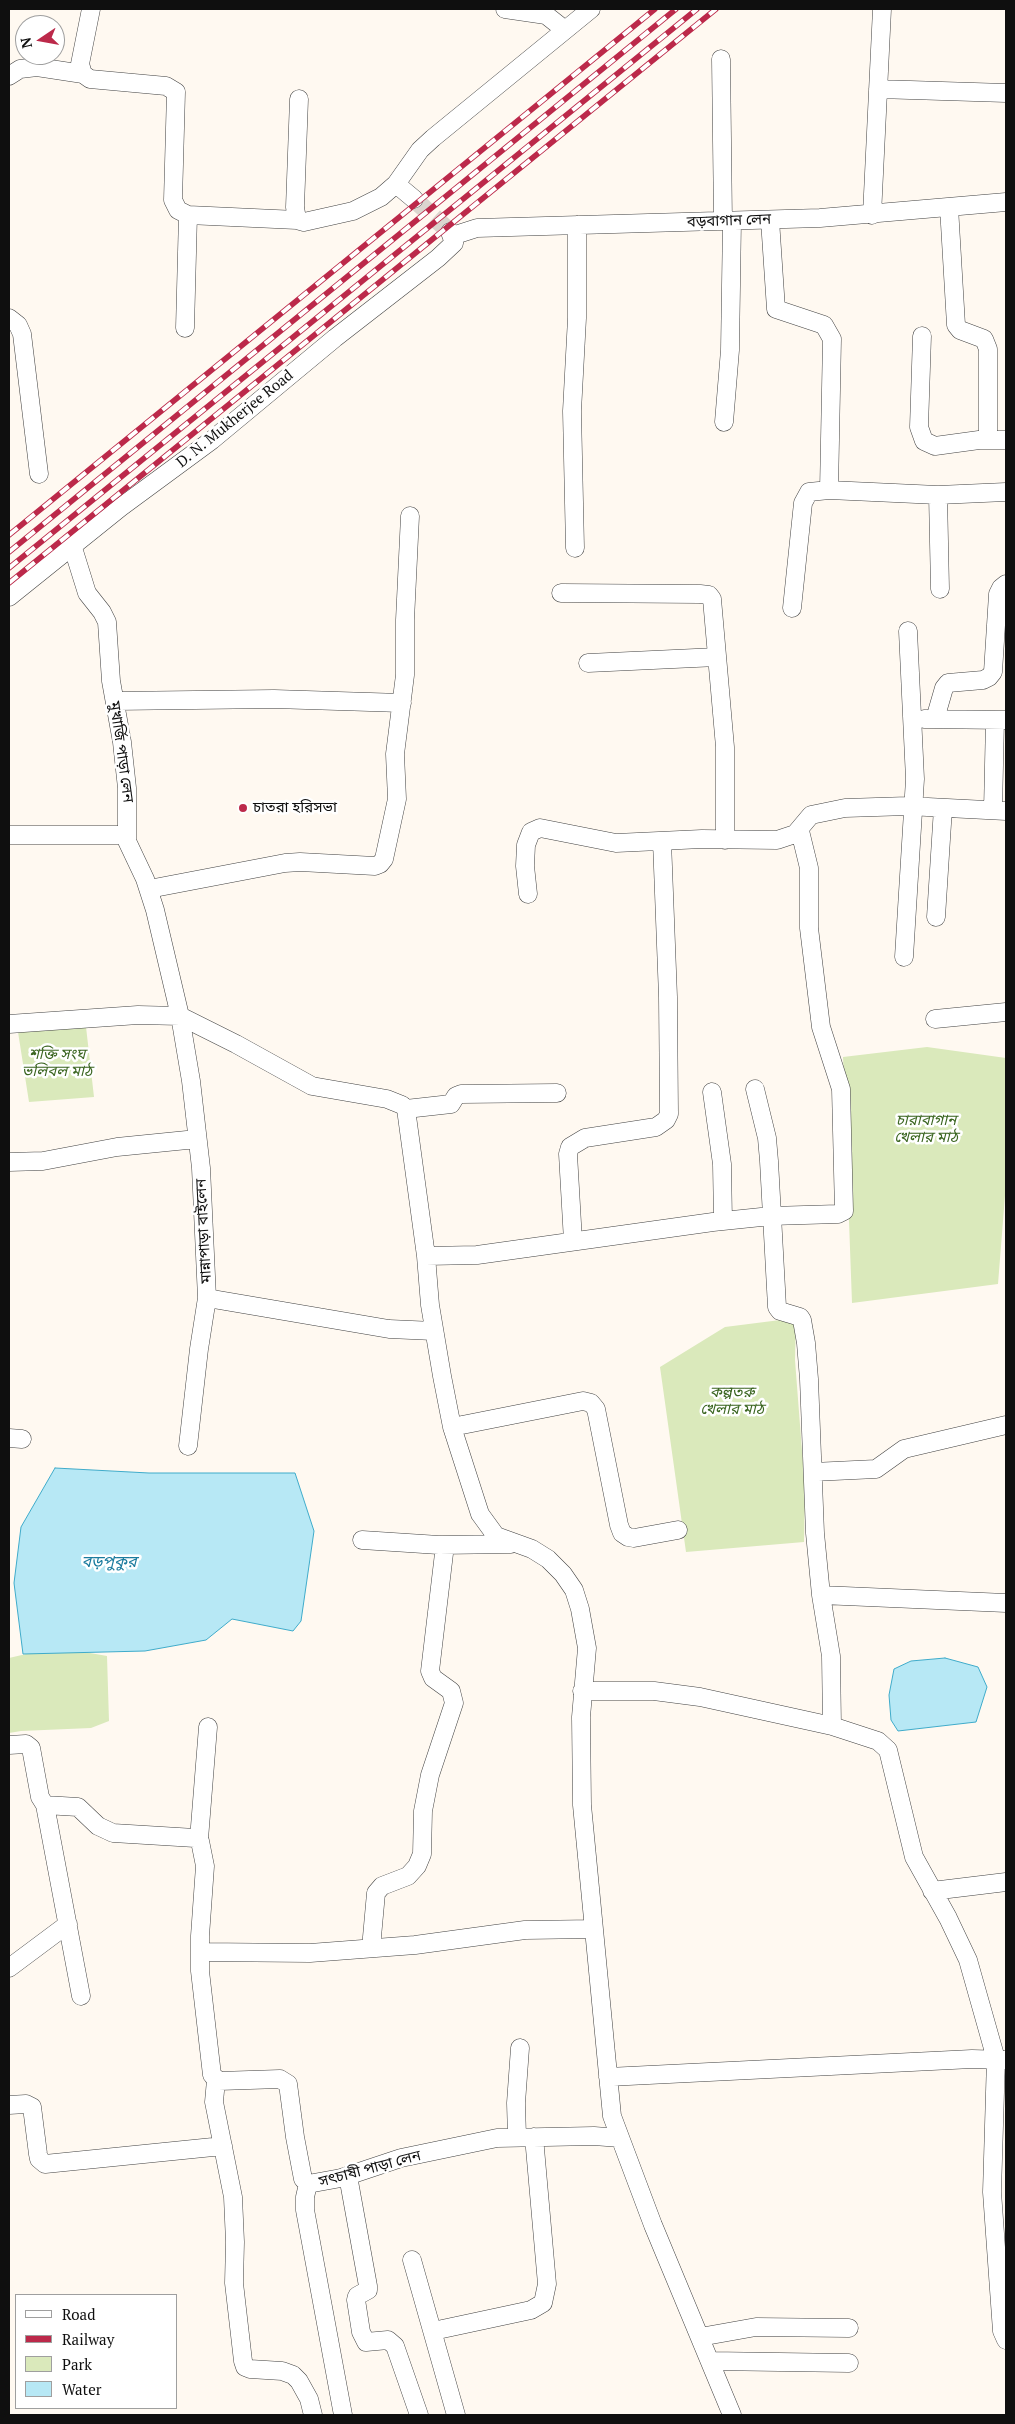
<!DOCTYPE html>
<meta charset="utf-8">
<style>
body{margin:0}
#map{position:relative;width:1015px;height:2424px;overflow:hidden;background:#fff9f1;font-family:"PT Serif",serif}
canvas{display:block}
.frame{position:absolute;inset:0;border:10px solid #0f0f0f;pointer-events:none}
.legend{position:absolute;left:15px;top:2294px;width:162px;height:115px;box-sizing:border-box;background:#fff;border:1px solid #9f9f9f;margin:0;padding:6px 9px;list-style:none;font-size:15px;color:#0f0f0f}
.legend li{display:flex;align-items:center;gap:10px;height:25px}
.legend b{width:25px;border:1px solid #9f9f9f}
.north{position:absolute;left:15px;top:15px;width:50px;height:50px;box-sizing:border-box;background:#fff;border:1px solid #9f9f9f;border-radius:50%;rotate:258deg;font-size:14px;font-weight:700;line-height:20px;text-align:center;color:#0f0f0f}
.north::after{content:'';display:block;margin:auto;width:18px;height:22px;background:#bc294a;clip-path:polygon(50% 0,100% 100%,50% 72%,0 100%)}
</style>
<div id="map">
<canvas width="1015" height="2424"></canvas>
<div class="frame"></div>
<ul class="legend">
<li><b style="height:6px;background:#fff"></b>Road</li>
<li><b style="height:6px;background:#bc294a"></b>Railway</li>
<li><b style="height:14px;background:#dae9bb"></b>Park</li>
<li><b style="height:14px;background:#b7e8f5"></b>Water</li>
</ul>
<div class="north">N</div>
</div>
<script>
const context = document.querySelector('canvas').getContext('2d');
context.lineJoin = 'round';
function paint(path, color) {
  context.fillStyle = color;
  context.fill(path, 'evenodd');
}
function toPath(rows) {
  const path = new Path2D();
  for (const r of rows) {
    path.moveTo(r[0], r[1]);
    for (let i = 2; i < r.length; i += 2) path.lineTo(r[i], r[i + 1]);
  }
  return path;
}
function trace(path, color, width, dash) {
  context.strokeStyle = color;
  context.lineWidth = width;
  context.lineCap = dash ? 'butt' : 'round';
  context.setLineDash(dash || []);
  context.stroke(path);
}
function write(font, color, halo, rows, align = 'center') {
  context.font = font + ' "PT Serif","Noto Sans Bengali",serif';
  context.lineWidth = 5;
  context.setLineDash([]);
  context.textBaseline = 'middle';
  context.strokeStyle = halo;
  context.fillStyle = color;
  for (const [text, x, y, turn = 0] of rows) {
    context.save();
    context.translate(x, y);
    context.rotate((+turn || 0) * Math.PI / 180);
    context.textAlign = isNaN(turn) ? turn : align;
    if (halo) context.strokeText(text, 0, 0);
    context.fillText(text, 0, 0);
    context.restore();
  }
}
const green = toPath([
 [85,1018,94,1097,29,1102,18,1032],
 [927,1047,1006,1058,1006,1183,998,1284,852,1303,843,1057],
 [796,1318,795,1360,805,1490,804,1542,686,1552,660,1367,725,1327],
 [56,1647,107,1656,109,1721,91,1728,21,1731,9,1733,9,1658]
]);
const water = toPath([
 [55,1468,149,1473,295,1473,314,1531,301,1621,293,1631,232,1619,206,1640,145,1651,23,1654,14,1583,21,1527,55,1468],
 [945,1658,978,1667,987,1687,976,1722,898,1731,891,1720,889,1695,894,1669,911,1661,945,1658]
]);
const streetTunnel = toPath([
 [414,199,450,232]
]);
const street = toPath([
 [91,9,80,64,83,74,90,79,166,86,176,92,173,200,178,210,188,215,185,328],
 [505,9,546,15,565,30],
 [721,59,723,221],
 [9,76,20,69,37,67,83,74],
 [878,89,1006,93],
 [299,99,295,207,297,220,304,222,353,211,381,197,396,184,420,150,433,138,591,9],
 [396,184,414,199],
 [949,207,956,325,960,330,984,339,988,349,988,440],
 [188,215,297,220],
 [872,215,882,9],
 [770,220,776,309,824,325,832,339,829,490,809,492,803,503,792,608],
 [452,236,477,228,820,218,1006,202],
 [9,318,18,325,22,334,39,474],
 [922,336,919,427,924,441,935,446,979,440,1006,440],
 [724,422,730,350,732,221],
 [829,490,938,495,1006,492],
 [938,495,940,589],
 [73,548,87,593,102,612,107,622,111,681,122,742,127,788,127,841,145,879,155,910,180,1016,191,1081,201,1168,207,1298,199,1349,188,1446],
 [575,548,572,411,577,318,577,225],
 [561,593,700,594,709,595,712,599,725,747,725,840],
 [9,597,121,507,212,440,335,338,438,258,454,243,450,232],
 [588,663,717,657],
 [115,701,274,699,402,703],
 [924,719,1006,720],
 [935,719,944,688,948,683,983,680,989,677,993,672,998,594,1001,588,1006,584],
 [993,810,995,720],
 [9,835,126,835],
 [149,889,285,863,300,862,375,866,380,864,384,859,397,799,395,754,405,675,405,620,410,516],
 [528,894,525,866,526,845,531,832,540,828,616,843,702,839,777,840,795,834,811,815,845,808,908,806,1006,811],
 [936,917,943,808],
 [904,957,915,779,908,631],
 [935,1019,1006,1012],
 [9,1024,138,1015,180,1016,236,1044,312,1086,387,1099,402,1105,406,1109,426,1256,430,1305,442,1376,452,1427,480,1514,496,1536,532,1549,548,1559,563,1574,574,1590,580,1609,587,1648,581,1717,582,1805,612,2116,653,2225,732,2415],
 [755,1089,767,1138,769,1161,777,1307,780,1311,800,1317,802,1320,806,1343,809,1379,815,1533,821,1595,831,1656,832,1726],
 [712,1092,722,1164,723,1221],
 [406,1109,451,1104,456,1096,461,1094,557,1093],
 [9,1162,43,1161,117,1147,197,1139],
 [573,1241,568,1154,570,1147,585,1138,656,1127,666,1120,669,1114,668,997,662,841],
 [426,1256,477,1255,713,1222,771,1216,838,1214,844,1211,841,1089,821,1027,809,928,809,868,800,831],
 [207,1298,389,1329,434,1331],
 [452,1427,583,1401,591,1403,596,1409,619,1525,622,1533,628,1537,634,1538,678,1530],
 [9,1438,22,1439],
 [813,1472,876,1469,904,1449,1006,1425],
 [362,1540,439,1545,511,1544],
 [821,1595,1006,1603],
 [582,1691,654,1691,700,1697,832,1726,878,1741,888,1750,914,1857,948,1918,968,1960,996,2059,992,2192,1002,2331,1006,2340],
 [9,1745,26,1744,31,1748,40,1797,45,1805,78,1807,98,1826,113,1833,195,1838,200,1841,205,1866,200,1936,200,1971,212,2075,219,2081,280,2079,288,2084,295,2137,303,2179,308,2184,341,2178,401,2158,497,2138,594,2136,620,2138],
 [45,1805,81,1996],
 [199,1839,208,1727],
 [932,1891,1006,1882],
 [371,1948,376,1893,382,1886,408,1876,417,1866,422,1854,423,1811,430,1775,454,1703,451,1691,433,1678,430,1671,445,1545],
 [200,1952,310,1953,415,1945,525,1930,594,1929],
 [9,1968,68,1924],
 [608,2077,972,2059,1006,2060],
 [216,2080,214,2102,233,2197,235,2242,234,2283,243,2361,245,2367,250,2369,282,2371,293,2375,299,2381,309,2399,313,2415],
 [9,2105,26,2104,32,2107,38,2154,39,2159,45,2164,223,2146],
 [517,2137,516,2103,520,2048],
 [348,2176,368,2286,368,2290,357,2296,356,2300,361,2332,366,2342,388,2340,395,2346,419,2415],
 [308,2184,305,2197,305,2210,343,2415],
 [412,2260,456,2415],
 [433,2331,531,2310,543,2303,547,2284,534,2137],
 [700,2337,756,2327,849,2328],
 [710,2361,849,2363]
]);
const rail = toPath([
 [9,535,655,9],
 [9,552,676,9],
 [9,568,697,9],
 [9,583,716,9]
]);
const markers = [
 [243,808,5,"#bc294a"]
];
const streetNames = [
 ["বড়বাগান লেন",729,221,-2],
 ["D. N. Mukherjee Road",235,419,-39],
 ["মুখার্জি পাড়া লেন",121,752,82],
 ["মান্নাপাড়া বাইলেন",204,1231,-93],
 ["সৎচাষী পাড়া লেন",370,2169,-15]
];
const poiNames = [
 ["চাতরা হরিসভা",253,808]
];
const parkNames = [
 ["শক্তি সংঘ",57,1055],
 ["ভলিবল মাঠ",57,1072],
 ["চারাবাগান",926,1121],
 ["খেলার মাঠ",926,1138],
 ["কল্পতরু",732,1393],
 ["খেলার মাঠ",732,1410]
];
const waterNames = [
 ["বড়পুকুর",109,1562]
];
paint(green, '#dae9bb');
paint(water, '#b7e8f5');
trace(water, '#3fabca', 1);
trace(streetTunnel, '#dbd6cf', 18, [18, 9]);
trace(street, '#424242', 19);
trace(street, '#fff', 18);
trace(rail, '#bc294a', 5.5);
trace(rail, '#fff', 4, [11]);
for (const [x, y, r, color] of markers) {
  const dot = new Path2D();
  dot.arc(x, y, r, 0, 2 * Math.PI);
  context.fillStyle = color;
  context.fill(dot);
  trace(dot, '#fff', 2);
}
write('15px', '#0f0f0f', '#fff', streetNames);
write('15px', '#0f0f0f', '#fff', poiNames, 'left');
write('italic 15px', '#3a6520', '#fff', parkNames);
write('italic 16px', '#1a7b9e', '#fff', waterNames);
</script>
